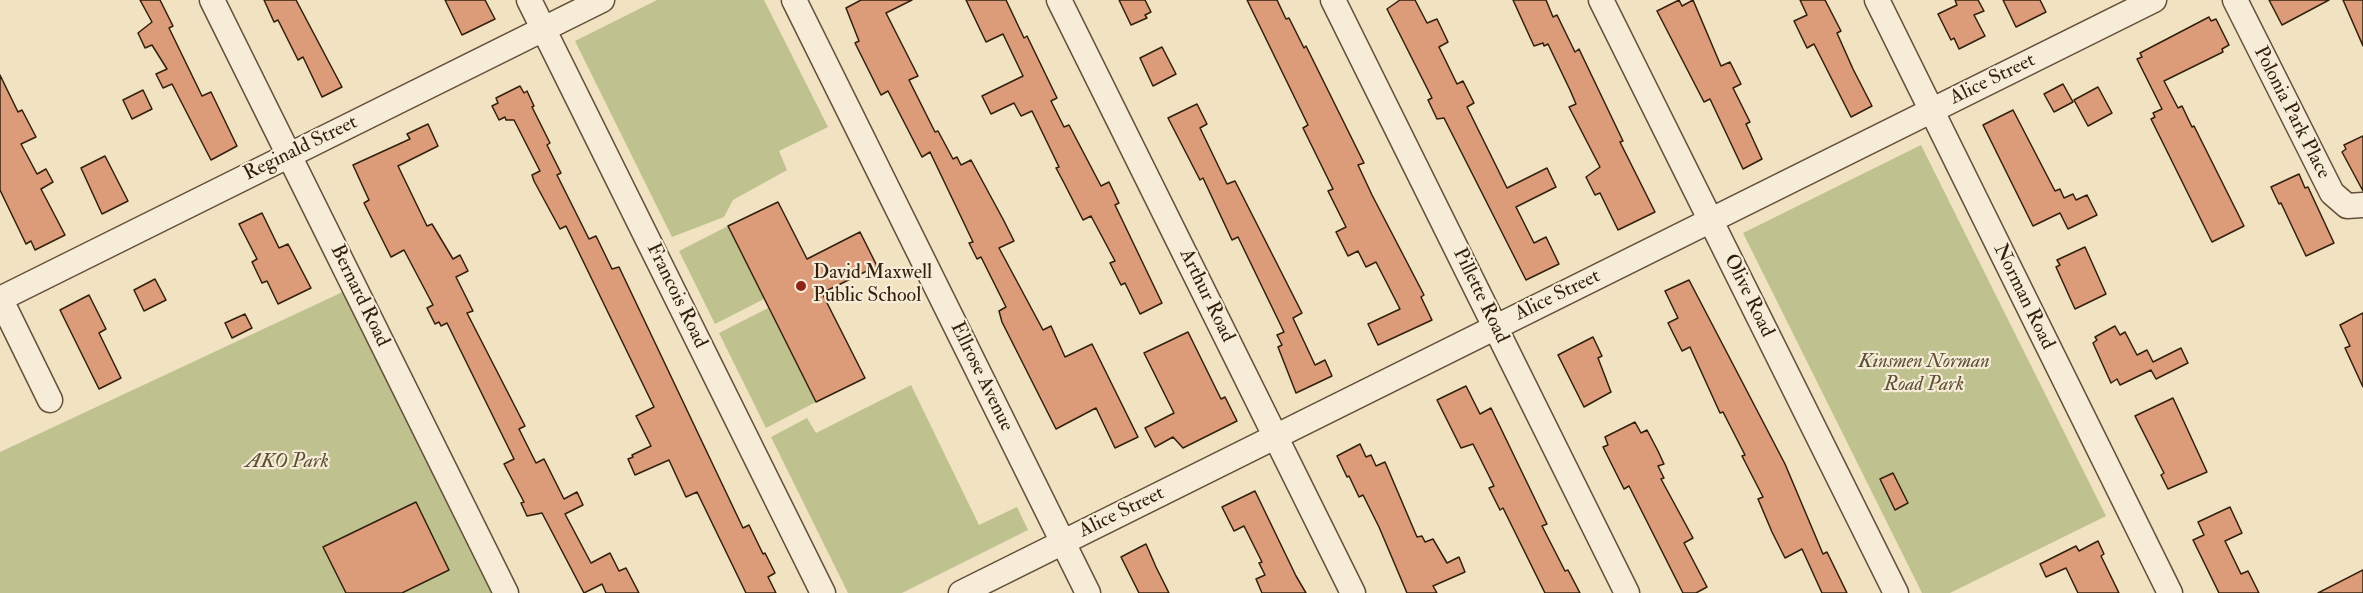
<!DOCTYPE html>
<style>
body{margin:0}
canvas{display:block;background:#f1e2c2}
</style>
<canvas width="2363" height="593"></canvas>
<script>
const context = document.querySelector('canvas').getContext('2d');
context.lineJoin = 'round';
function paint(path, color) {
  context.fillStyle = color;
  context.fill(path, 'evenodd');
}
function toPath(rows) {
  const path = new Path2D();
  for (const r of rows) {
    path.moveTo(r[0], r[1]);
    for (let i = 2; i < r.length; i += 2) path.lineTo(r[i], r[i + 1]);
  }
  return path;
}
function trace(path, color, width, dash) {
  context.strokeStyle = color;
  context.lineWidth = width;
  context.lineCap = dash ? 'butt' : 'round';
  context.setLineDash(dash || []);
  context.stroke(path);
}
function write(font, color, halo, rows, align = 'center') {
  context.font = font + ' "IM FELL Double Pica",serif';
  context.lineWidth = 4.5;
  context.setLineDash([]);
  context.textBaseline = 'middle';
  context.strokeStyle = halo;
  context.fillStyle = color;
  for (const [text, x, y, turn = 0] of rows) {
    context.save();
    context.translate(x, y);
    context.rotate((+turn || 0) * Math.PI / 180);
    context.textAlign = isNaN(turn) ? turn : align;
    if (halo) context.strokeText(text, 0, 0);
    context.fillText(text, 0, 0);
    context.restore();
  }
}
const green = toPath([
 [657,0,764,0,828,127,779,151,787,170,733,200,724,217,672,237,575,41],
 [1921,145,2106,516,1950,593,1922,593,1743,233],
 [728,226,764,299,715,324,679,251],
 [349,289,500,593,0,593,0,452],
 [768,308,816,402,766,428,719,333],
 [911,385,979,525,1017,507,1028,530,902,593,848,593,771,437,807,418,816,433]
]);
const building = toPath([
 [140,0,160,0,173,26,169,28,202,96,211,92,237,146,211,160,172,84,163,88,156,74,167,69,152,45,145,48,138,33,152,22,140,0],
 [264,0,296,0,342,87,322,97,303,57,298,60,278,20,274,22,264,0],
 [445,0,485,0,495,19,462,35,445,0],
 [861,0,912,0,886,13,918,76,909,80,935,132,938,131,953,159,957,157,961,165,971,160,1004,221,1014,241,999,248,1043,330,1051,326,1065,357,1092,344,1138,437,1115,448,1096,408,1056,429,1002,322,999,311,1006,307,981,257,977,259,969,243,973,242,930,152,922,157,888,91,881,95,855,43,859,41,846,8,861,0],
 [966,0,1006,0,1024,38,1027,36,1057,98,1051,101,1064,127,1069,125,1101,186,1109,182,1119,203,1115,205,1162,303,1140,314,1125,283,1121,285,1110,263,1115,261,1091,216,1083,220,1063,181,1056,168,1059,167,1032,111,1021,116,1014,103,991,114,982,96,1023,76,1003,34,986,42,966,0],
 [1119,0,1145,0,1151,12,1145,15,1147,18,1131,25,1119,0],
 [1247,0,1277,0,1286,19,1289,18,1304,48,1306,46,1364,163,1358,165,1372,195,1424,295,1421,297,1432,320,1378,345,1368,324,1400,309,1376,262,1366,267,1358,251,1348,256,1336,232,1346,227,1328,191,1333,189,1303,128,1308,125,1247,0],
 [1400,0,1415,0,1427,23,1437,19,1448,42,1439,47,1457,84,1463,81,1474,103,1467,107,1507,188,1547,168,1556,187,1516,207,1534,243,1546,237,1559,264,1526,280,1444,118,1437,119,1428,100,1432,98,1387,9,1400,0],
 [1513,0,1546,0,1553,17,1557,15,1575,52,1579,49,1623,141,1620,142,1655,212,1618,230,1600,193,1595,195,1586,177,1600,167,1569,107,1576,104,1570,90,1548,44,1544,46,1543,43,1534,46,1513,0],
 [1679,0,1682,6,1693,0,1721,66,1730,62,1741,84,1733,88,1750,122,1746,124,1762,159,1743,169,1710,99,1704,102,1657,11,1679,0],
 [1800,0,1825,0,1841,31,1837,33,1853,69,1872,106,1851,117,1814,44,1807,48,1794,21,1807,15,1800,0],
 [1955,0,1978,0,1984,11,1974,15,1985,36,1959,49,1954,38,1951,40,1938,14,1957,5,1955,0],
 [2003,0,2040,0,2046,12,2016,27,2003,0],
 [2269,0,2329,0,2282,25,2269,0],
 [2343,0,2363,0,2363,46,2343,0],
 [2209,17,2211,21,2216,19,2229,45,2222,49,2223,52,2164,81,2178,108,2182,106,2192,127,2194,126,2244,226,2212,242,2151,119,2155,117,2153,113,2162,109,2137,59,2142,57,2140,53,2209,17],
 [1162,47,1176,74,1153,86,1140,58,1162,47],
 [0,75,18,112,22,110,36,137,21,144,37,174,46,169,53,182,41,189,65,235,35,250,31,241,26,244,0,190,0,75],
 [2063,84,2073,102,2054,112,2044,94,2063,84],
 [520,86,524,93,527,91,534,106,532,107,550,143,547,145,561,173,557,175,589,239,596,236,612,269,619,267,743,528,749,525,763,554,765,553,775,573,768,577,776,593,746,593,697,492,686,497,669,460,635,475,628,459,633,457,632,455,651,446,636,416,654,407,566,226,560,229,534,181,532,175,540,171,514,120,506,120,505,117,499,120,492,106,498,103,496,98,520,86],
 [2098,87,2112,113,2088,126,2074,100,2098,87],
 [143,90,152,109,132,119,123,100,143,90],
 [1197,104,1207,124,1200,128,1227,184,1235,181,1302,313,1293,318,1315,365,1325,360,1332,376,1296,393,1278,347,1282,345,1277,335,1284,332,1238,237,1232,240,1203,178,1200,180,1168,118,1197,104],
 [2013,110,2055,191,2060,189,2064,198,2073,194,2076,200,2087,195,2097,215,2068,229,2060,213,2033,226,1983,125,2013,110],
 [428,124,438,146,398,166,427,226,432,224,453,259,460,255,468,271,456,277,473,311,467,313,525,426,519,429,536,463,544,459,564,499,577,492,583,505,565,514,591,563,610,553,619,571,626,568,639,593,606,593,602,584,584,593,542,513,527,516,521,503,524,502,504,464,514,459,447,323,441,326,439,322,435,324,427,308,433,305,404,250,391,257,364,203,369,200,353,165,410,139,407,134,428,124],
 [2363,136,2363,191,2342,152,2346,149,2344,145,2363,136],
 [105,156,128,201,102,214,81,168,105,156],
 [2299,174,2305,188,2308,187,2334,243,2306,256,2281,203,2279,204,2271,187,2299,174],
 [778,202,807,259,860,232,877,266,822,293,865,378,816,402,728,226,778,202],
 [262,213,279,248,288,244,311,288,278,304,267,281,262,283,252,262,257,259,239,224,262,213],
 [2085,247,2106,294,2075,309,2056,267,2060,265,2057,260,2085,247],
 [155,279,166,300,144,311,134,290,155,279],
 [1689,280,1785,464,1823,554,1827,552,1847,593,1822,593,1802,549,1785,558,1772,532,1758,499,1763,497,1742,456,1745,455,1723,412,1720,413,1690,347,1682,351,1668,323,1678,318,1665,291,1689,280],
 [89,295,106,329,99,333,121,378,99,389,60,310,89,295],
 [2363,313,2363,387,2345,348,2350,346,2340,325,2363,313],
 [245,314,252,328,232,338,225,323,245,314],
 [2115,326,2120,335,2125,332,2137,355,2147,350,2153,362,2181,348,2188,363,2156,379,2151,370,2120,385,2117,379,2111,383,2093,343,2097,340,2095,337,2115,326],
 [1188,332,1221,399,1225,397,1237,421,1183,448,1173,437,1155,447,1145,428,1174,413,1144,353,1188,332],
 [1593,337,1602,356,1598,358,1611,392,1584,407,1558,355,1593,337],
 [1466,386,1480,414,1491,408,1547,524,1542,526,1565,571,1568,570,1580,593,1545,593,1503,508,1500,510,1489,488,1494,486,1473,444,1461,448,1437,400,1466,386],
 [2173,398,2207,472,2168,489,2161,475,2164,473,2135,416,2173,398],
 [1635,422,1641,433,1647,430,1658,451,1664,464,1658,466,1664,478,1661,479,1693,538,1684,543,1707,587,1696,593,1683,593,1629,486,1624,489,1603,447,1608,445,1605,437,1635,422],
 [1360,444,1366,457,1371,455,1376,466,1385,462,1417,537,1422,536,1425,542,1433,539,1447,563,1459,557,1465,572,1433,586,1437,593,1407,593,1379,527,1363,495,1359,497,1349,476,1347,477,1337,456,1360,444],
 [1893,473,1908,503,1895,510,1880,479,1893,473],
 [1255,491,1296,576,1306,593,1262,593,1256,579,1265,575,1259,563,1262,562,1244,526,1234,531,1222,507,1255,491],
 [416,502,449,570,402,593,346,593,323,547,416,502],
 [2230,507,2242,533,2225,541,2241,574,2248,571,2259,593,2219,593,2193,540,2204,535,2198,522,2230,507],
 [2098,541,2104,554,2101,556,2119,593,2078,593,2066,568,2046,577,2040,564,2076,546,2079,551,2098,541],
 [1146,544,1156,567,1169,593,1139,593,1121,557,1146,544],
 [2363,570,2363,593,2318,593,2363,570]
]);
const minor = toPath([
 [212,0,506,593],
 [529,0,823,593],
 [794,0,1088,593],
 [1059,0,1353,593],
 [1333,0,1627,593],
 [1601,0,1896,593],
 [1877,0,2170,593],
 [2235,0,2332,193,2347,206,2363,205],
 [0,298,50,400],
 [0,299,602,0],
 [961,593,2154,0]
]);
const markers = [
 [801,286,6,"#8f2418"]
];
const streetNames = [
 ["Alice Street",1993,80,-26],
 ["Polonia Park Place",2291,113,63],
 ["Reginald Street",301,149,-26],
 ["Bernard Road",359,296,64],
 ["Francois Road",676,296,64],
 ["Arthur Road",1206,296,64],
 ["Pillette Road",1480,296,64],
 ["Alice Street",1558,296,-26],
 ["Olive Road",1748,296,64],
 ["Norman Road",2023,297,64],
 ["Ellrose Avenue",981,377,64],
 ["Alice Street",1122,513,-26]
];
const poiNames = [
 ["David Maxwell",813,274],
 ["Public School",813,297]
];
const parkNames = [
 ["Kinsmen Norman",1924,363],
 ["Road Park",1924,386],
 ["AKO Park",287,463]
];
paint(green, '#bfc28f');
paint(building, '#dc9b79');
trace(building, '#32200d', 1.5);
trace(minor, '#62503a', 27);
trace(minor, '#f6ecd7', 24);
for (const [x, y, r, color] of markers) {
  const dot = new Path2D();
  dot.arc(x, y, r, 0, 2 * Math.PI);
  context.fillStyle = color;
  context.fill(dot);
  trace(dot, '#f6ecd7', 2);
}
write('20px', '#32200d', '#f6ecd7', streetNames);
write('20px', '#32200d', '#f6ecd7', poiNames, 'left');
write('italic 20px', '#5c5134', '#f6ecd7', parkNames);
</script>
